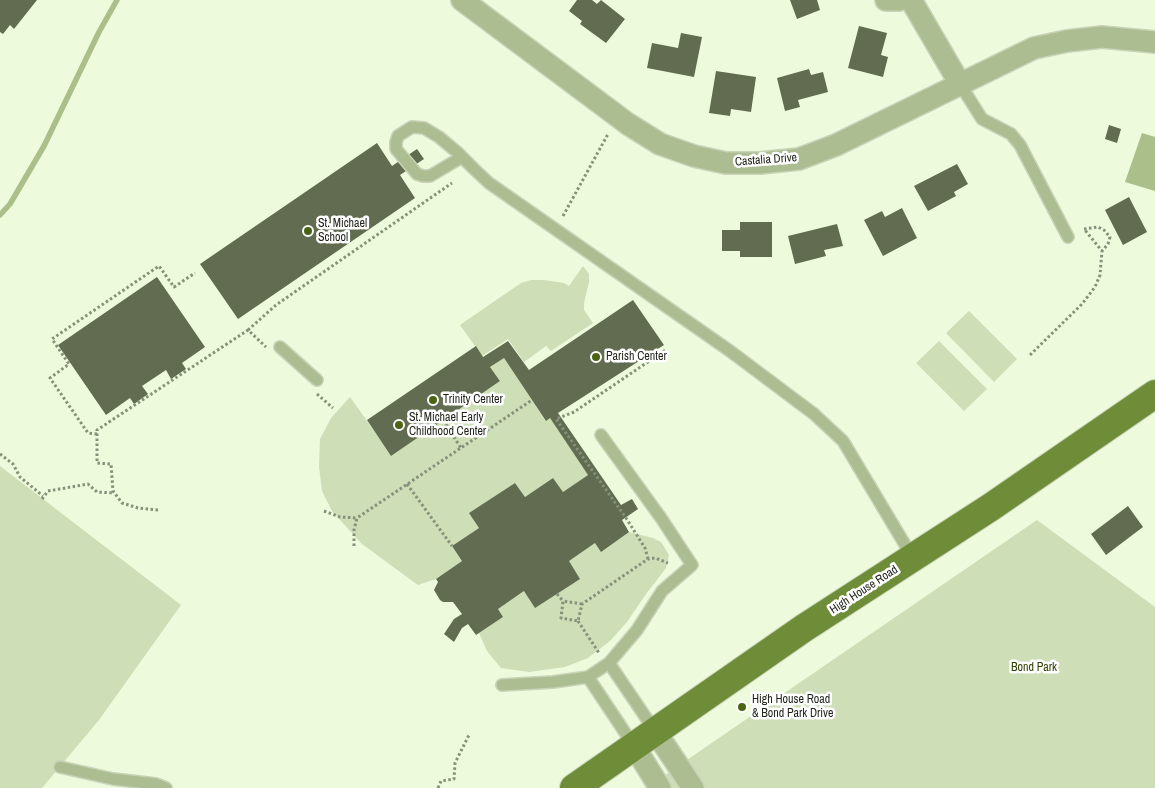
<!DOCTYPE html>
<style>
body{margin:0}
canvas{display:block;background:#edfadb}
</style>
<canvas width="1155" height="788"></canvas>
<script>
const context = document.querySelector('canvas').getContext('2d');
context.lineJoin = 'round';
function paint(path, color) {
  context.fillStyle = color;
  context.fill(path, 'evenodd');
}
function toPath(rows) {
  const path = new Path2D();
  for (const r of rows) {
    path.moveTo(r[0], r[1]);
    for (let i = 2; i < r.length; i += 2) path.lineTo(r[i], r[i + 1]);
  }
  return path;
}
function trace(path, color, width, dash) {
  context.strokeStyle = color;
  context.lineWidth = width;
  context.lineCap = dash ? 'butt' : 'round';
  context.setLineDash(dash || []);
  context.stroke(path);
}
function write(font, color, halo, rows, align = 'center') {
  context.font = font + ' "Archivo Narrow",sans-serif';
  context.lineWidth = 5;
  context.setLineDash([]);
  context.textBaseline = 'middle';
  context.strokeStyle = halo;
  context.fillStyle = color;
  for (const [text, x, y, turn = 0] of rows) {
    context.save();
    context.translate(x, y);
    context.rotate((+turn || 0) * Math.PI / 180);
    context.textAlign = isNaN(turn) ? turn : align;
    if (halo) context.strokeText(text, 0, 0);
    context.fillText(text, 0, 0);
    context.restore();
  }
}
const green = toPath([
 [583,266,589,274,589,282,584,303,584,310,593,323,551,351,546,346,524,362,508,339,482,356,460,325,521,283,531,280,544,280,564,283,569,286],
 [969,311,1017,359,994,382,946,333],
 [939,341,987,389,964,411,916,363],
 [504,358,545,420,550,418,588,475,563,492,553,478,525,497,515,483,470,513,479,528,452,546,462,561,436,579,418,585,362,544,332,511,322,491,319,467,320,439,331,418,350,397,391,455,500,381,490,367],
 [0,466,181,605,99,720,42,788,0,788],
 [1037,520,1155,607,1155,788,646,788],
 [629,532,653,538,661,542,669,555,666,568,646,594,627,622,610,641,588,658,565,667,529,672,501,668,487,651,479,633,503,617,498,609,595,543]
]);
const water = toPath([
 [1142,133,1155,137,1155,191,1125,182]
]);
const stream = toPath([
 [0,215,10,204,44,146,99,32,117,0]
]);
const building = toPath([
 [0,0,37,0,14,29,10,25,3,34,0,32],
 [577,0,592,0,597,4,601,0,625,19,606,43,580,24,582,21,569,11],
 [790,0,817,0,820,10,797,19],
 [859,26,887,33,881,55,888,57,883,77,848,68],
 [681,33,702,37,694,77,647,68,652,43,678,48],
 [809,69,811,75,823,72,828,92,798,100,800,107,785,111,777,78],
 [716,71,756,77,751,112,731,109,730,116,709,113],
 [1109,125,1121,129,1117,143,1105,139],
 [377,143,392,166,417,149,424,159,400,175,415,198,238,319,200,264],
 [957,164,968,184,954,192,956,196,928,211,914,186],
 [1129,197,1147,232,1123,245,1105,210],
 [902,208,917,238,883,256,864,220,882,211,885,217],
 [740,222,772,222,772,257,740,257,740,251,722,251,722,230,740,230],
 [837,224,843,246,824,250,826,256,795,264,788,236],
 [157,277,205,347,182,363,186,369,171,379,166,370,142,386,148,394,134,404,130,398,106,415,58,345],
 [633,300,664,345,558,413,621,505,632,499,638,509,622,520,629,532,601,552,595,543,569,561,580,579,535,608,524,591,498,609,503,617,476,635,468,624,462,628,454,642,444,634,454,619,462,614,453,602,443,602,440,600,434,590,438,582,436,579,462,561,452,546,479,528,469,513,515,483,525,497,553,478,563,492,588,475,550,418,546,421,504,358,490,367,500,381,391,456,367,420,476,346,483,357,508,341,529,370],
 [1128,506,1143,527,1106,555,1091,534]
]);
const path = toPath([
 [563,216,608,134],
 [1084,229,1098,227,1104,230,1110,237,1108,244,1102,251],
 [248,330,276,305,452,183],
 [1030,355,1082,304,1095,287,1100,275,1102,251,1084,229],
 [317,394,333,408],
 [443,420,461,448],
 [97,434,88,433,50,378,69,364,52,339,159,266,174,287,195,273],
 [0,454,13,464,20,477,43,496],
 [407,484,452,546],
 [42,499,48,491,88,484,97,492,114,493],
 [158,510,138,508,122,503,113,491,111,464,97,463,97,430,248,330,266,347],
 [324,511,340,517,357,518],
 [354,546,354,530,357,518,532,400],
 [648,559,645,548,626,518,556,419,574,412,667,349],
 [557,594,563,601],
 [582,604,563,601,561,618,578,621,582,604,648,559,655,558,668,563],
 [578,621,599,653],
 [438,788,441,781,454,779,455,763,469,735]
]);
const service = toPath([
 [960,84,982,119,1011,134,1020,145,1068,237],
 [462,157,430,176,423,176,417,174,396,149,396,142,398,136,412,127,424,128,439,137,457,152,473,168,489,183,730,351,814,414,843,441,913,558],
 [280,347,317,380],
 [609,663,655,731],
 [588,677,634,746],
 [502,685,553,682,588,677,609,663,637,630,662,591,692,565,661,518,601,435],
 [60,767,113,779,156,784,166,788]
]);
const minor = toPath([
 [462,0,628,124,660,144,694,156,726,163,760,163,799,159,836,145,1034,48,1067,41,1102,37,1155,42],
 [886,0,899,0],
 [911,0,960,84],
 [655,731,693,788],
 [634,746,660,788]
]);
const primary = toPath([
 [574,788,804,628,991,507,1155,394]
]);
const markers = [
 [308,231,5,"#4b6414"],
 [596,357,5,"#4b6414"],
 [433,400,5,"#4b6414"],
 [399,425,5,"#4b6414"],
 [742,707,5,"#4b6414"]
];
const streetNames = [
 ["Castalia Drive",766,160,-4],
 ["High House Road",864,590,-33]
];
const poiNames = [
 ["St. Michael",318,224],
 ["School",318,238],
 ["Parish Center",606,357],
 ["Trinity Center",443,400],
 ["St. Michael Early",409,418],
 ["Childhood Center",409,432],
 ["High House Road",752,700],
 ["& Bond Park Drive",752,714]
];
const parkNames = [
 ["Bond Park",1034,668]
];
paint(green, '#cedeb6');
paint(water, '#aabf89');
trace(stream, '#aabf89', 5.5);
paint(building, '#616c50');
trace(service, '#c8d3b8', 14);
trace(minor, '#c8d3b8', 24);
trace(primary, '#c8d3b8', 30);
trace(path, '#87907a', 3, [2.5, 2.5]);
trace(service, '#acbd92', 11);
trace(minor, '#acbd92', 21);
trace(primary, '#6f8d38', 28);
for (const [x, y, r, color] of markers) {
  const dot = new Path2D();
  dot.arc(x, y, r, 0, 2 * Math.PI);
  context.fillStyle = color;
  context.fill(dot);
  trace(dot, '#fff', 2);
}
write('12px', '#1f2318', '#fff', streetNames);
write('12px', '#1f2318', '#fff', poiNames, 'left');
write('12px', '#2f4102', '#fff', parkNames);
</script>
